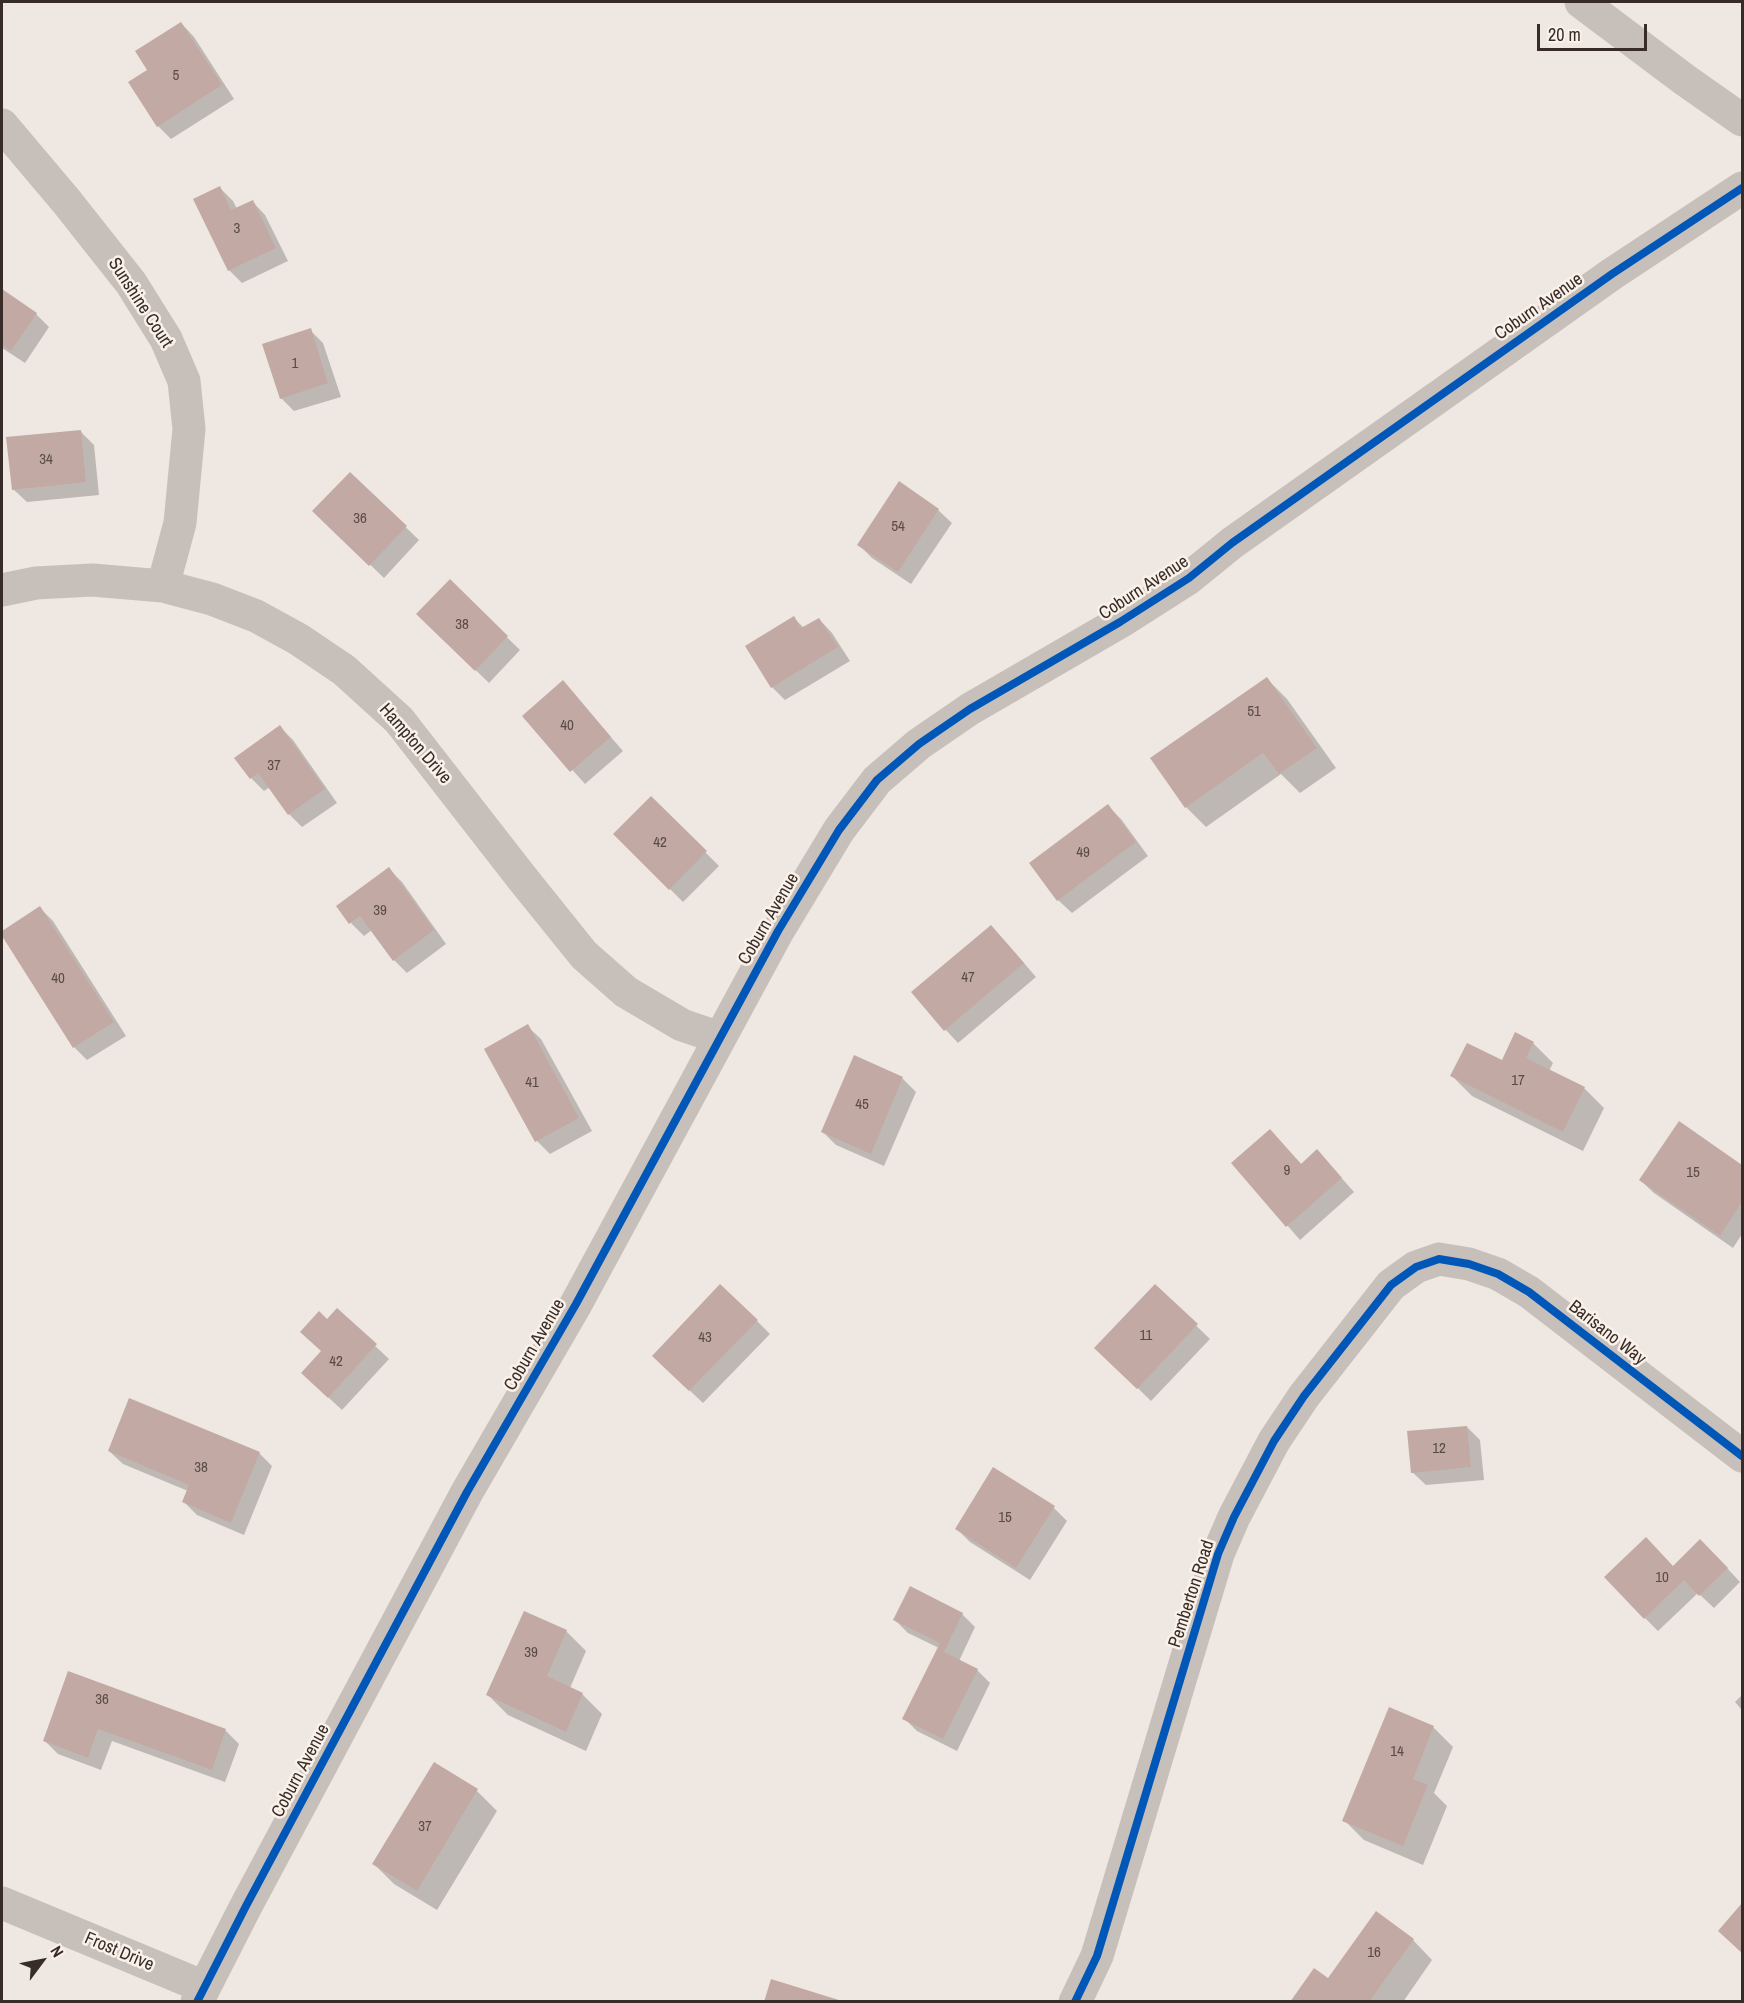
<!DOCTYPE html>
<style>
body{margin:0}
#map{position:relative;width:1744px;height:2003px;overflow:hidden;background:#eee7e2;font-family:"Archivo Narrow",sans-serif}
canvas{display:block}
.frame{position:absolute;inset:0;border:3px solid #382c29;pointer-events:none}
.north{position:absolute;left:12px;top:1931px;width:60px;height:60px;-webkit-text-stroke:4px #faf1e9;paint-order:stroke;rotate:58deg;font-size:16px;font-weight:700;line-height:24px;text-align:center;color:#382c29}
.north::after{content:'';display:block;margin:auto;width:21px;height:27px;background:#382c29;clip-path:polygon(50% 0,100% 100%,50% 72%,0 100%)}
.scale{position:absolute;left:1537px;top:24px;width:110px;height:27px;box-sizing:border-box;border:3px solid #382c29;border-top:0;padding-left:8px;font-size:18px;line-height:21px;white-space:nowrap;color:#382c29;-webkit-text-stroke:4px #faf1e9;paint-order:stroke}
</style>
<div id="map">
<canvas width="1744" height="2003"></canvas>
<div class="frame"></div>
<div class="north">N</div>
<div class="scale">20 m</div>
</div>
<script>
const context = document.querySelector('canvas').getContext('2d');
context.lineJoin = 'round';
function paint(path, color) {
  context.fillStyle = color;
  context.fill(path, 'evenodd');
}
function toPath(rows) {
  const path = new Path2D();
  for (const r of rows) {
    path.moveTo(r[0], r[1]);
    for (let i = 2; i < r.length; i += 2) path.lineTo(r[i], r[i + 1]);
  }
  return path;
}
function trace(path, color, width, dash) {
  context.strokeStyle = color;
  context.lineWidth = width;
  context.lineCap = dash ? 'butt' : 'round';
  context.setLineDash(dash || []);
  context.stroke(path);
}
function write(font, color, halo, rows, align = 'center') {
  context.font = font + ' "Archivo Narrow",sans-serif';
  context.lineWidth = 5;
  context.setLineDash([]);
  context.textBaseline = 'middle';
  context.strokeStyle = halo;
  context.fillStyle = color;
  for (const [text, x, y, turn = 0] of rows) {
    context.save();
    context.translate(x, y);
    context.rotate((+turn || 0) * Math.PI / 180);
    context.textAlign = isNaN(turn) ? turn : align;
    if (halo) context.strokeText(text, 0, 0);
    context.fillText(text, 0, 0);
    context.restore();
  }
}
const shadow = toPath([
 [181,23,194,37,234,99,171,139,158,126,149,70],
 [220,188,233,201,237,209,252,201,265,215,288,261,242,283,229,270],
 [2,291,36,314,49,327,25,363,2,348],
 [310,330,323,343,341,397,294,411,281,398],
 [81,432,94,445,99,495,27,502,13,489],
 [350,474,419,540,384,578,328,524],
 [899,483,938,510,952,523,911,584,872,558,859,545],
 [450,582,520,650,489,683,418,614],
 [794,618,804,628,819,619,832,633,850,661,785,700,772,687],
 [1267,679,1287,699,1336,768,1300,793,1281,774,1206,827,1186,807],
 [563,682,623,751,585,784,524,716],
 [280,727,293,740,337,803,302,827,289,814,270,787,264,791,251,778],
 [651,798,719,866,683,902,615,834],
 [1108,806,1121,819,1148,856,1072,913,1058,900],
 [389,869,402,882,446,944,407,973,394,960,372,930,364,936,351,923],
 [40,908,53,921,126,1036,87,1060,74,1047,2,933],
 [1004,940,1036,977,958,1043,945,1029],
 [527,1026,541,1039,592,1131,550,1154,537,1141],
 [1533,1043,1553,1063,1549,1071,1584,1088,1604,1108,1583,1151,1472,1096,1452,1076,1502,1062],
 [854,1057,903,1079,916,1092,884,1166,836,1145,823,1132],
 [1679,1123,1742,1167,1742,1234,1733,1248,1654,1193,1640,1180],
 [1270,1131,1302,1165,1330,1165,1354,1192,1300,1240,1233,1163],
 [1155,1286,1210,1339,1151,1401,1110,1361],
 [337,1310,389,1359,342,1410,316,1386,327,1321],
 [757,1321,770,1334,703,1403,667,1369],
 [1467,1427,1480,1440,1484,1480,1426,1485,1412,1472],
 [109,1451,259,1453,272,1466,244,1535,197,1515,184,1502,188,1491,123,1464],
 [1054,1508,1067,1521,1030,1580,970,1542,957,1529],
 [1714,1554,1740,1582,1714,1608,1698,1593,1658,1631,1645,1618,1673,1568],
 [962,1614,975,1627,959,1661,977,1670,990,1683,957,1751,917,1731,904,1718,939,1648,908,1633,895,1620],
 [566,1631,586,1651,570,1688,582,1694,602,1714,586,1751,508,1715,488,1695],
 [69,1673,225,1730,239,1744,225,1782,112,1741,101,1770,58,1754,45,1741],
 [1742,1695,1742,1710,1735,1702],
 [1433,1727,1453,1747,1434,1793,1447,1806,1423,1865,1364,1840,1344,1820],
 [435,1764,477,1791,497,1811,437,1910,394,1884,374,1864],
 [1742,1905,1742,1953,1720,1931],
 [1413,1940,1432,1960,1403,2002,1292,2002,1329,1980]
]);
const building = toPath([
 [181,22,222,85,157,127,128,82,147,70,135,51],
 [220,186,231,210,253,200,276,248,228,271,193,199],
 [2,289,37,313,11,351,2,345],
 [311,328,328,383,280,399,262,344],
 [81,430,86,482,12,490,6,437],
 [350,472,407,526,369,566,312,511],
 [899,481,939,509,898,572,857,545],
 [450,579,508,636,475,671,416,614],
 [794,616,801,628,819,618,838,647,771,688,745,646],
 [1267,677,1317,748,1279,774,1263,753,1185,808,1150,758],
 [563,680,611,737,570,772,522,716],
 [280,725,325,789,288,815,258,773,250,779,234,758],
 [651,796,707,851,669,890,613,834],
 [1108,804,1136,842,1057,901,1029,863],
 [389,867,434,930,393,961,360,916,349,924,336,906],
 [40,906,114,1022,73,1048,2,936,2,931],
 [991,925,1024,963,944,1031,911,992],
 [528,1024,579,1118,535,1142,484,1049],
 [1515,1032,1534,1042,1526,1058,1585,1087,1563,1132,1450,1076,1467,1043,1502,1060],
 [854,1055,903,1077,871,1154,821,1132],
 [1679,1121,1742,1165,1742,1202,1720,1236,1639,1180],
 [1270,1129,1301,1164,1317,1149,1342,1178,1286,1227,1231,1163],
 [720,1284,758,1320,689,1391,652,1356],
 [1155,1284,1198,1324,1137,1389,1094,1348],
 [337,1308,377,1344,328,1398,301,1373,321,1351,300,1332,319,1311,327,1319],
 [129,1398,260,1452,231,1523,182,1502,189,1485,108,1451],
 [1467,1426,1471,1467,1411,1473,1407,1431],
 [993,1467,1055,1506,1016,1568,955,1529],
 [1646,1537,1673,1566,1700,1539,1728,1568,1699,1596,1684,1580,1644,1619,1604,1577],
 [910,1586,963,1613,944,1652,978,1669,943,1739,902,1719,940,1643,893,1620],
 [524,1611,567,1630,547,1676,583,1693,566,1732,486,1695],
 [68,1671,226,1729,212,1770,98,1729,88,1758,43,1741],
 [1389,1707,1434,1726,1413,1779,1428,1785,1403,1846,1342,1821],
 [434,1762,478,1789,417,1891,372,1864],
 [1742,1903,1742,1953,1718,1931],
 [1376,1911,1414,1939,1369,2002,1290,2002,1314,1968,1328,1978],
 [771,1979,842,2001,842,2002,764,2002]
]);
const street = toPath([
 [1581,2,1685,80,1742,120],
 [2,125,67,202,131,283,166,339,184,381,189,429,180,523,163,586],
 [2,590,36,583,92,580,163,586,212,599,256,616,298,639,344,670,399,720,522,878,584,955,626,992,682,1025,720,1038],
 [2,1903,204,1987],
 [197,2002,246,1906,467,1492,576,1304,778,931,839,830,877,780,919,744,970,709,1120,622,1189,578,1232,543,1612,274,1742,188],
 [1075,2002,1097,1956,1218,1554,1234,1517,1274,1441,1304,1396,1391,1285,1416,1267,1439,1259,1469,1264,1498,1274,1529,1292,1742,1456]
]);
const cycleway = toPath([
 [197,2002,246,1906,467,1492,576,1304,778,931,839,830,877,780,919,744,970,709,1120,622,1189,578,1232,543,1612,274,1742,188],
 [1075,2002,1097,1956,1218,1554,1234,1517,1274,1441,1304,1396,1391,1285,1416,1267,1439,1259,1469,1264,1498,1274,1529,1292,1742,1456]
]);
const numberNames = [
 ["5",176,76],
 ["3",237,229],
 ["1",295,364],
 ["34",46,460],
 ["36",360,519],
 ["54",898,527],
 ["38",462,625],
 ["51",1254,712],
 ["40",567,726],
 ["37",274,766],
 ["42",660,843],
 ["49",1083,853],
 ["39",380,911],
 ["47",968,978],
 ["40",58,979],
 ["17",1518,1081],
 ["41",532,1083],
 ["45",862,1105],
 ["9",1287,1171],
 ["15",1693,1173],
 ["11",1146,1336],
 ["43",705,1338],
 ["42",336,1362],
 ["12",1439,1449],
 ["38",201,1468],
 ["15",1005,1518],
 ["10",1662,1578],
 ["39",531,1653],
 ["36",102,1700],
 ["14",1397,1752],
 ["37",425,1827],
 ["16",1374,1953]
];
const streetNames = [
 ["Sunshine Court",140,303,57],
 ["Coburn Avenue",1539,307,-35],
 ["Coburn Avenue",1144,588,-33],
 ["Hampton Drive",415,744,49],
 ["Coburn Avenue",769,919,-60],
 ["Barisano Way",1607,1333,38],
 ["Coburn Avenue",535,1345,-60],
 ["Pemberton Road",1192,1594,-72],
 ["Coburn Avenue",301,1771,-62],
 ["Frost Drive",119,1952,23]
];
paint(shadow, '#0003');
paint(building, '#c2a9a3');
trace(street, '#c7bfba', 33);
trace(cycleway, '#0057b8', 8);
write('15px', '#5a4b48', null, numberNames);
write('18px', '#382c29', '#faf1e9', streetNames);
</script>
